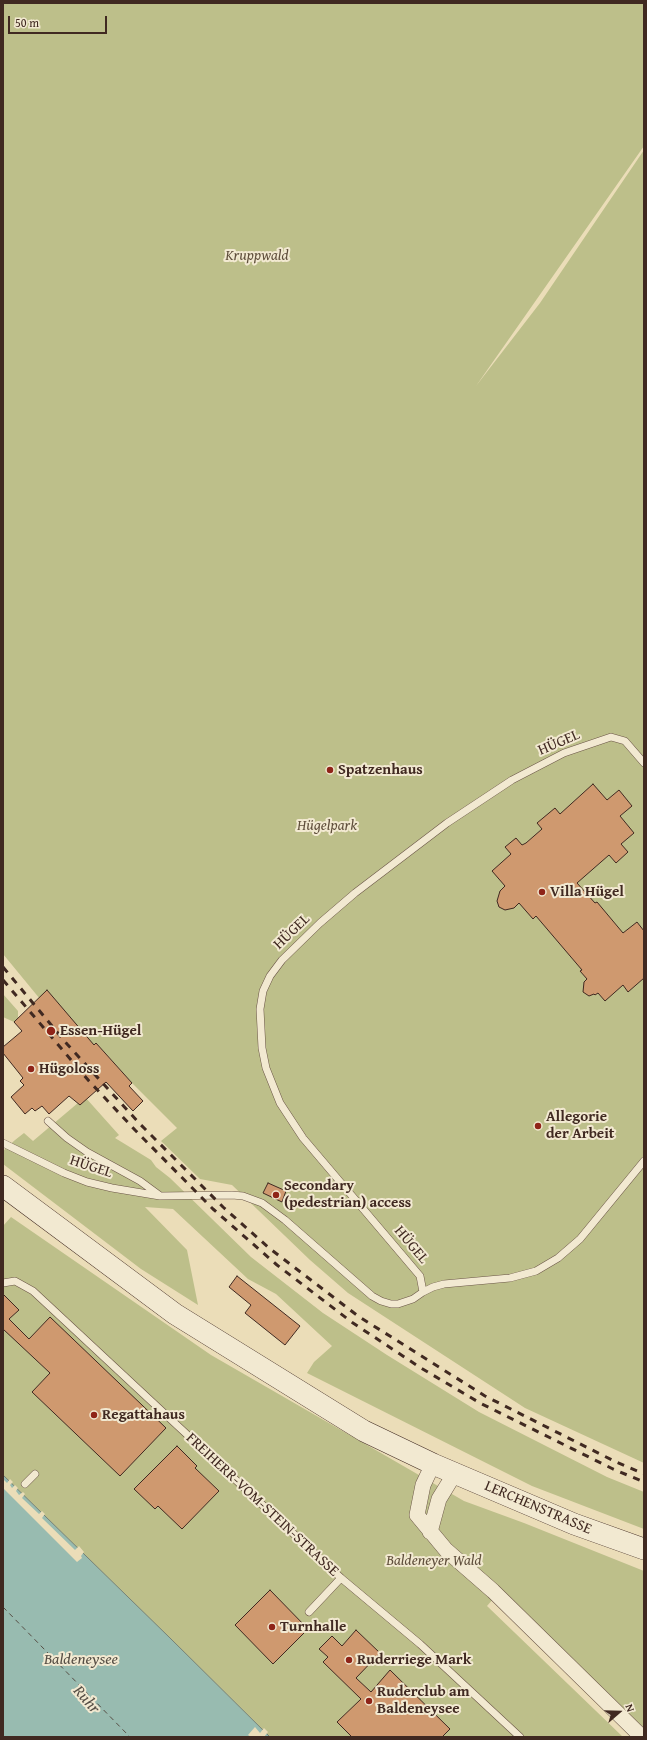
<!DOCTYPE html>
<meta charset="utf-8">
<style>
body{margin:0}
#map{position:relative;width:647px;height:1740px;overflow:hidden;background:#ebddb8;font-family:"Gentium Book Plus",serif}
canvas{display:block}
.frame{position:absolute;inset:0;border:4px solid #402921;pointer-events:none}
.north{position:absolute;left:599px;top:1692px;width:40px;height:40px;-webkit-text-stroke:3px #f2e9d1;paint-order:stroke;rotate:70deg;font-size:11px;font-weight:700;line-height:16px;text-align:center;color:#402921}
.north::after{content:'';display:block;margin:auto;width:14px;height:18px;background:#402921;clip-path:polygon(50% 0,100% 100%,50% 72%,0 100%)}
.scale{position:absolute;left:8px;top:16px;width:99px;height:18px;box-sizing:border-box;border:2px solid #402921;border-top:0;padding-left:5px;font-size:12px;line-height:14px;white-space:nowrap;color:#402921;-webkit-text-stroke:3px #f2e9d1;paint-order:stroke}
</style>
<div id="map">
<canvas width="647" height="1740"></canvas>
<div class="frame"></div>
<div class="north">N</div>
<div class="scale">50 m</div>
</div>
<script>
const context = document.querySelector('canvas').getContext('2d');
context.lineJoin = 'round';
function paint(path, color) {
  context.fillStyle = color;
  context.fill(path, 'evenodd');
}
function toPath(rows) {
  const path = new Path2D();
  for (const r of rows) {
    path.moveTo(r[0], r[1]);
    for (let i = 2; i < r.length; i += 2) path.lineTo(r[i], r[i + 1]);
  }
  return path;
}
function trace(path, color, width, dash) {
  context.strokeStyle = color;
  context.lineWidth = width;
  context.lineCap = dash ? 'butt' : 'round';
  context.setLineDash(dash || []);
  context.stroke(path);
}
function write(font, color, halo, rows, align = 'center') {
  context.font = font + ' "Gentium Book Plus",serif';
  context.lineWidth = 4;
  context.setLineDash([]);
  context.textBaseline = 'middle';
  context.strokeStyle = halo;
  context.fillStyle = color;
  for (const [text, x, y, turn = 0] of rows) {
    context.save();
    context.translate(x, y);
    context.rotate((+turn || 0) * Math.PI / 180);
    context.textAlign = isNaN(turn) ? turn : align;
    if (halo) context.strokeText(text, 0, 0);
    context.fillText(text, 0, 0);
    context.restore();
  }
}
const green = toPath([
 [3,3,644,3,644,146,476,386,540,303,644,150,644,1463,525,1408,348,1293,310,1260,232,1185,200,1179,161,1141,177,1128,132,1083,96,1043,94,1045,40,999,3,954],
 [3,994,18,1011,18,1018,14,1022,3,1017],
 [85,1097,119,1135,115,1138,151,1160,156,1167,170,1178,251,1257,323,1313,387,1355,479,1412,607,1477,644,1492,644,1529,532,1486,307,1373,314,1362,332,1346,276,1294,248,1279,173,1209,145,1207,187,1250,198,1305,141,1269,3,1164,3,1151,15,1140,24,1133,33,1141],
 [11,1217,211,1355,464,1501,524,1523,644,1571,644,1728,500,1591,487,1606,623,1737,270,1737,3,1475,3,1226]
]);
const water = toPath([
 [3,1475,170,1638,270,1737,3,1737,3,1475]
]);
const pier = toPath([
 [3,1479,7,1483,10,1479,13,1482,10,1485,12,1488,15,1485,18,1488,16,1491,19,1495,23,1492,25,1494,22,1498,39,1514,42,1511,45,1514,42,1518,75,1550,79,1546,84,1552,81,1556,82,1558,77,1562,3,1488],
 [255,1727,260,1733,264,1728,268,1732,264,1737,251,1737,248,1735]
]);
const ferry = toPath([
 [3,1607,130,1737]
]);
const building = toPath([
 [593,784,607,800,619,790,632,806,620,816,634,833,621,844,628,852,616,863,609,855,577,883,595,903,597,902,623,933,637,922,644,931,644,978,628,992,623,985,605,1001,598,993,595,995,594,994,589,996,583,992,584,982,587,979,580,971,582,970,536,916,533,919,519,903,514,908,505,910,499,907,497,901,500,891,505,886,492,871,511,854,505,847,516,838,522,845,526,843,542,829,537,823,555,808,560,814,593,784],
 [47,990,94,1045,96,1043,132,1083,129,1086,143,1101,133,1111,106,1082,80,1105,69,1096,49,1114,42,1106,35,1111,32,1108,25,1114,11,1097,24,1085,20,1081,23,1078,3,1053,3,1047,22,1031,14,1022,47,990],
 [268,1183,286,1191,282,1202,263,1193,268,1183],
 [237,1276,300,1326,285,1345,245,1313,251,1305,229,1287,237,1276],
 [3,1294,19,1310,9,1319,29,1339,50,1317,166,1428,120,1476,32,1392,50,1373,3,1329,3,1294],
 [177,1446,197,1466,195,1468,219,1491,182,1529,158,1506,155,1509,134,1489,177,1446],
 [270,1590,308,1629,273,1664,235,1625,270,1590],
 [356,1630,380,1653,356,1678,371,1692,390,1670,450,1729,442,1737,352,1737,337,1722,361,1699,323,1662,328,1657,319,1649,332,1636,342,1646,356,1630]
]);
const service = toPath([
 [48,1121,67,1138,87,1152,140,1181,159,1195],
 [3,1143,64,1173,87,1182,112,1188,160,1196,232,1195,243,1196,262,1203,285,1220,372,1296,381,1301,391,1304,398,1304,413,1299,423,1292,420,1276,303,1138,280,1103,266,1068,262,1048,260,1009,263,991,270,976,282,960,320,923,355,893,447,823,512,780,564,753,611,737,625,741,644,763],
 [3,1283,15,1281,33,1291,341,1578,420,1644,520,1737],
 [423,1292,433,1287,444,1284,510,1278,536,1271,558,1258,580,1239,644,1161],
 [25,1484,35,1474],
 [309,1612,341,1578]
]);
const minor = toPath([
 [433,1464,423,1485,417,1515,446,1550,493,1591,642,1737],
 [430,1532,439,1499,455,1473]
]);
const secondary = toPath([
 [3,1186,175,1314,364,1431,433,1464,574,1524,644,1549]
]);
const rail = toPath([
 [3,967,67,1044,140,1124,223,1207,269,1248,358,1316,485,1396,616,1462,644,1474],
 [3,980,89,1081,135,1130,213,1209,277,1265,353,1323,421,1368,480,1403,613,1469,644,1482]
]);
const markers = [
 [330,770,4,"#8f2418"],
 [542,892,4,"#8f2418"],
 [51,1031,5,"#8f2418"],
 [31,1069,4,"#8f2418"],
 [538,1126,4,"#8f2418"],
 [276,1195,4,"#8f2418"],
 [94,1415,4,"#8f2418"],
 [272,1627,4,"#8f2418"],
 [349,1660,4,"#8f2418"],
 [369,1701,4,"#8f2418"]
];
const parkNames = [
 ["Kruppwald",257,256],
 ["Hügelpark",327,826],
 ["Baldeneyer Wald",434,1561]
];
const streetNames = [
 ["HÜGEL",559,743,-23],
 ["HÜGEL",292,932,-44],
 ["HÜGEL",91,1167,18],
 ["HÜGEL",411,1245,50],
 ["FREIHERR-VOM-STEIN-STRASSE",262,1505,43],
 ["LERCHENSTRASSE",538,1508,23]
];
const poiNames = [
 ["Spatzenhaus",338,770],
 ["Villa Hügel",550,892],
 ["Essen-Hügel",60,1031],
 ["Hügoloss",39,1069],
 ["Allegorie",546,1117],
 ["der Arbeit",546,1134],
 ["Secondary",284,1186],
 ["(pedestrian) access",284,1203],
 ["Regattahaus",102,1415],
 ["Turnhalle",280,1627],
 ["Ruderriege Mark",357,1660],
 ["Ruderclub am",377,1692],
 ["Baldeneysee",377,1709]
];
const waterNames = [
 ["Baldeneysee",81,1660],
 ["Ruhr",86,1700,49]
];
paint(green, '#bdbf8a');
paint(water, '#98bbb0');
trace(water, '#758177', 1);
paint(pier, '#ebddb8');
trace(ferry, '#564e45', 1, [5, 4]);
paint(building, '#cf996f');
trace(building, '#402921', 1);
trace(service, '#6b5647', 8);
trace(minor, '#6b5647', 16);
trace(secondary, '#402921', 22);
trace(service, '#f2e9d1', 7);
trace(minor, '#f2e9d1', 15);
trace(secondary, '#f2e9d1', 21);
trace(rail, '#402921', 3, [7, 7]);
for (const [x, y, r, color] of markers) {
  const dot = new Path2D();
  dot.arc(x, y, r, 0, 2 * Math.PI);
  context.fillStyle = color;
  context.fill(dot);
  trace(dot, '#f2e9d1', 1.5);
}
write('italic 15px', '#5f4e3b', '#f2e9d1', parkNames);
write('15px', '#402921', '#f2e9d1', streetNames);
write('bold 15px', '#402921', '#f2e9d1', poiNames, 'left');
write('italic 16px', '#564e45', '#f2e9d1', waterNames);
</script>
